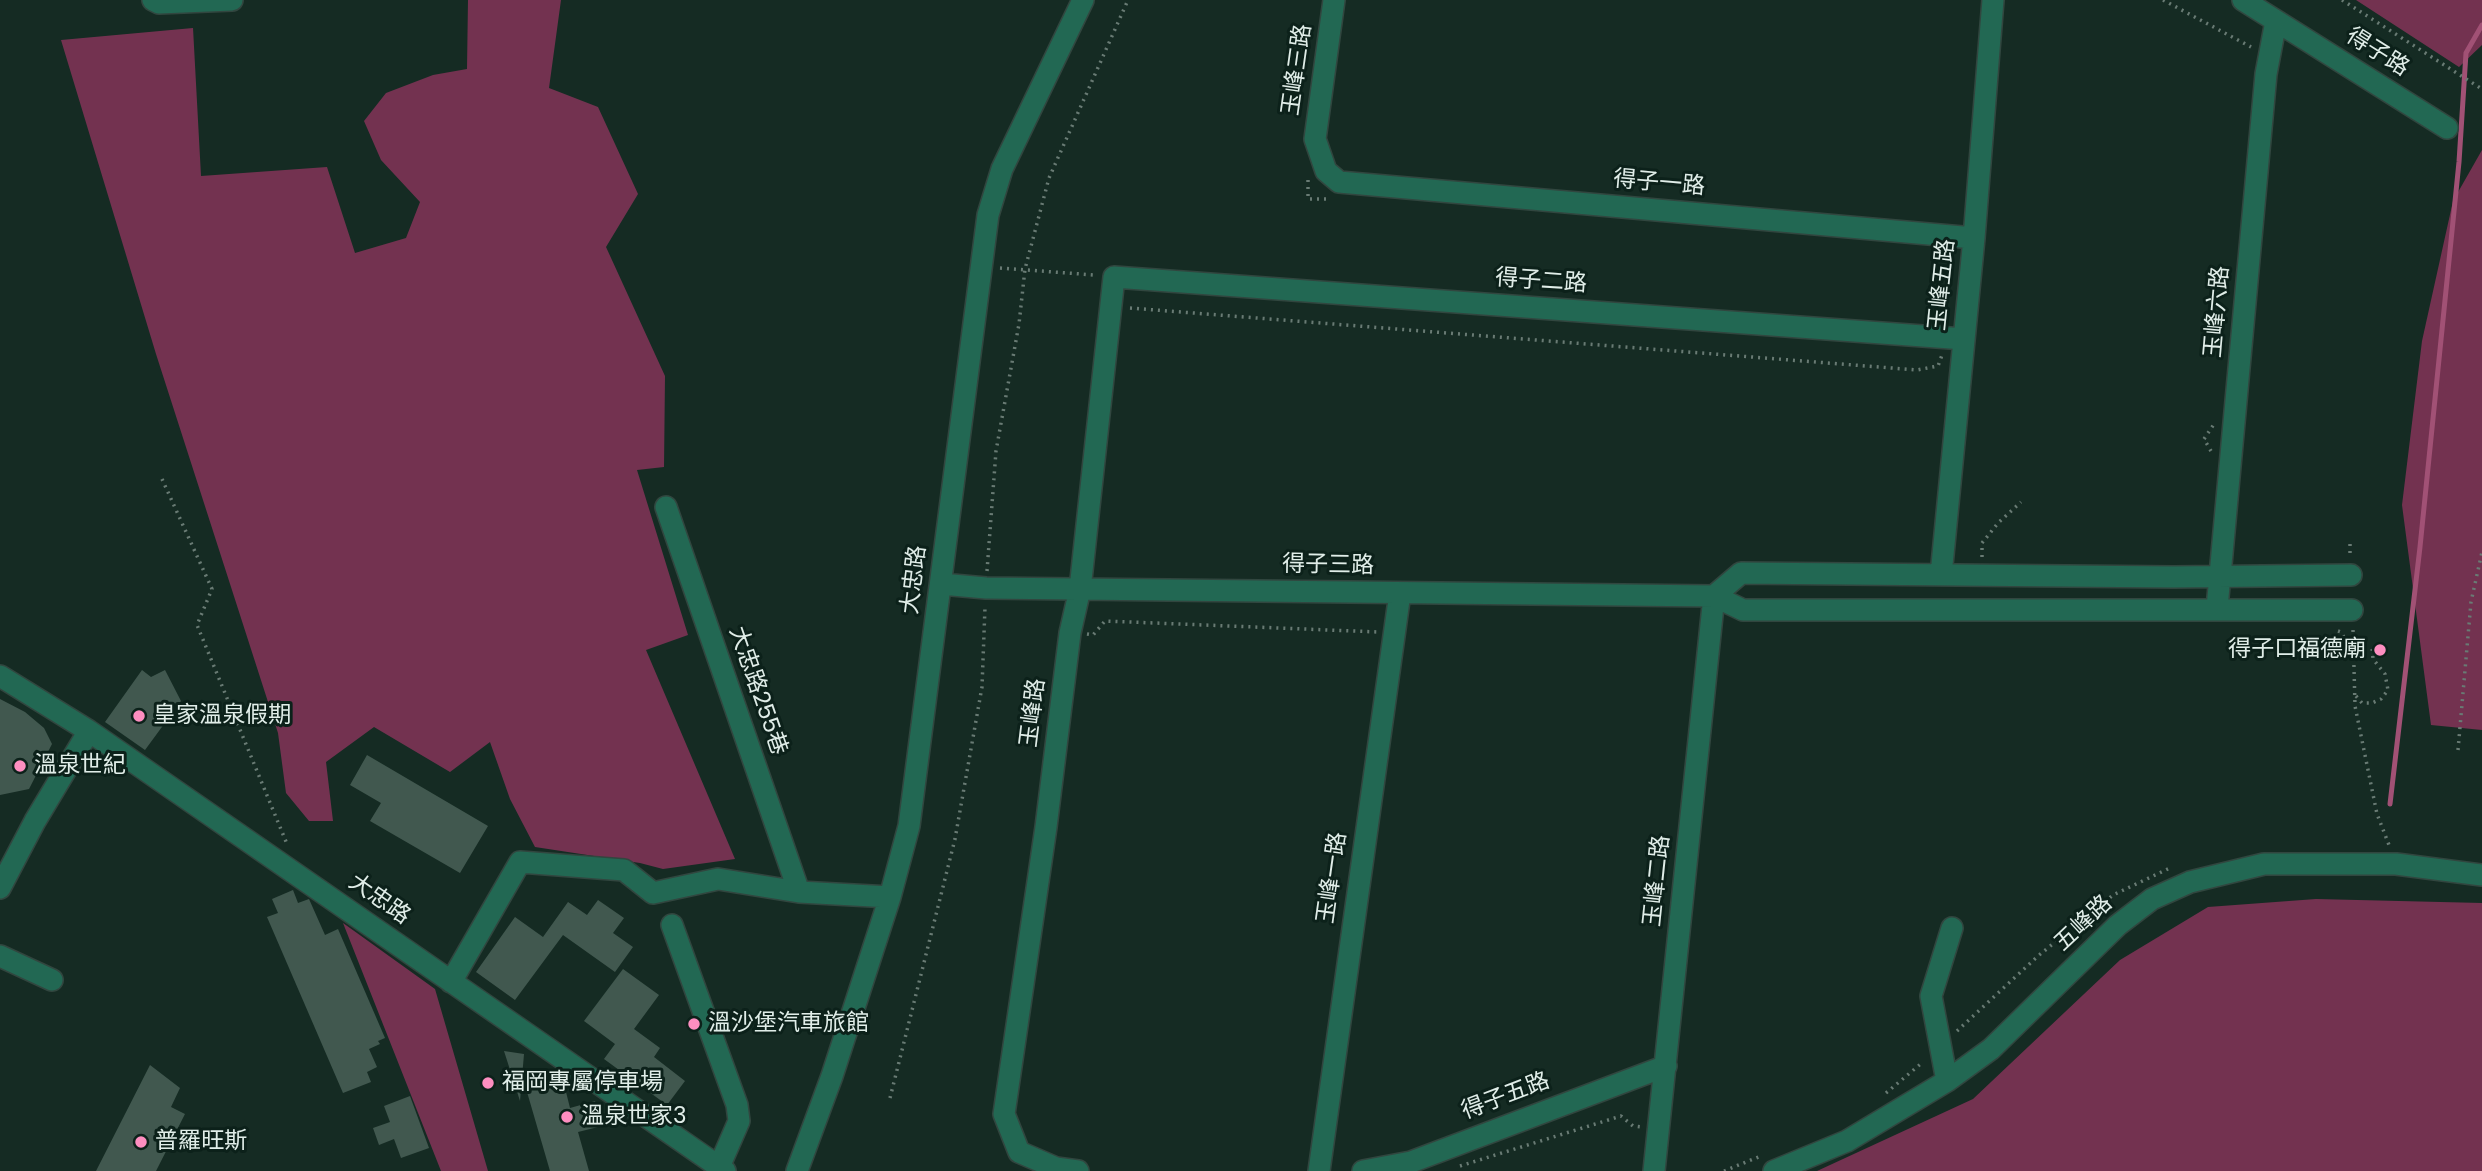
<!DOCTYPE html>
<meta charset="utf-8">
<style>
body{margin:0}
canvas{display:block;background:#152b23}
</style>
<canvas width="2482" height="1171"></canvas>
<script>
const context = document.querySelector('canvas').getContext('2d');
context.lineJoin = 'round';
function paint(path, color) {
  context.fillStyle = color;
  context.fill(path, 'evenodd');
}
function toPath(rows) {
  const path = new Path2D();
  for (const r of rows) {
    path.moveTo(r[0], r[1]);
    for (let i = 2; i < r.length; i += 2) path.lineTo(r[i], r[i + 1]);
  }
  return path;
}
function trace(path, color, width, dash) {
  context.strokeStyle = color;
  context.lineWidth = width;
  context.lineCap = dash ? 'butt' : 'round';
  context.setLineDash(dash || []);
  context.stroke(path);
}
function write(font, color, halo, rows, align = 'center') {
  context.font = font + ' Poppins,"Noto Sans TC",sans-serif';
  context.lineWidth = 6;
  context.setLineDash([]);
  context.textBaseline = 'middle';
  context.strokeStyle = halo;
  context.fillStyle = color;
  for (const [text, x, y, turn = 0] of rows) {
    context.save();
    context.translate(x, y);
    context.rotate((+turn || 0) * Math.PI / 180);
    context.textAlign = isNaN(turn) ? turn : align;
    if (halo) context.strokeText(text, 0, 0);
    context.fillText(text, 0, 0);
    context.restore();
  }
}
const green = toPath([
 [468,0,561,0,549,88,598,107,638,194,606,247,665,376,664,467,637,470,688,635,646,650,735,859,663,869,640,863,535,847,510,799,490,742,450,772,374,727,326,762,333,821,309,821,286,793,278,733,156,354,61,40,193,28,201,176,327,167,355,253,406,238,420,202,381,160,364,121,386,93,433,75,467,69],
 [2356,0,2482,0,2482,45,2459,67],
 [2482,150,2482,730,2431,725,2402,505,2422,341,2453,201],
 [2316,899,2482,903,2482,1171,1817,1171,1973,1099,2120,960,2208,907],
 [343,923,435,989,488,1171,441,1171]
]);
const stream = toPath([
 [2390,804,2420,547,2459,162,2466,53,2482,25]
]);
const building = toPath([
 [142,670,151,677,165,670,181,701,145,750,105,722],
 [0,699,25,712,44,728,52,744,29,789,0,795],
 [367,755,488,826,460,873,370,821,381,803,350,785],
 [293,890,298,903,309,899,325,935,338,929,385,1038,378,1041,380,1044,369,1049,377,1067,367,1072,371,1082,343,1093,267,917,278,913,272,899],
 [598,900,624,918,613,933,633,947,615,972,563,935,515,1000,476,972,515,917,543,937,568,902,587,915],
 [623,969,659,995,634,1029,660,1048,654,1057,685,1081,667,1105,604,1059,615,1044,584,1021],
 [504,1051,524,1054,520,1101],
 [150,1065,180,1088,171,1107,185,1114,156,1171,96,1171],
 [557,1076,559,1086,564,1084,570,1108,595,1101,602,1126,578,1132,589,1171,550,1171,525,1085],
 [410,1096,429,1148,401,1158,394,1139,379,1145,373,1128,390,1122,384,1106]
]);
const path = toPath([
 [2163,0,2251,47],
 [2342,0,2482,89],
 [1308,180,1308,199,1329,199],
 [1000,268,1094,275],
 [1948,282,1948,255],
 [1130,308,1917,370,1938,366,1942,355],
 [2211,451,2204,439,2214,424],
 [162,479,212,589,197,625,287,844],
 [2350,544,2350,556],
 [1982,557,1982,543,1998,523,2021,502],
 [987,571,996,451,1019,324,1025,269,1049,178,1128,0],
 [2353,630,2355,706,2377,814,2389,845],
 [2338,631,2341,632,2354,655],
 [1087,634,1093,635,1105,621,1378,632],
 [2356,696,2362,703,2372,703,2381,699,2388,690,2385,674,2373,659,2372,646],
 [2458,750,2471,602,2482,552],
 [1957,1031,2038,956,2113,895,2172,867],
 [1886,1093,1923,1062],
 [890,1098,955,839,982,687,985,607],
 [1460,1166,1621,1116,1633,1126,1641,1127],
 [1724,1171,1761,1156]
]);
const minor = toPath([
 [153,0,159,3,232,0],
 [1334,0,1315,139,1326,171,1339,182,1974,238],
 [2243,0,2447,128],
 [666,507,799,892],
 [1941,575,1974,238,1993,0],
 [941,584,986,588,1714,596,1743,610,2352,610],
 [1714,596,1741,573,2174,577,2351,575],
 [2217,608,2266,74,2276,21],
 [0,676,89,731,725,1171],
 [0,888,35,821,89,731],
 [672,925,737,1105,739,1121,719,1167],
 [0,956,52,980],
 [451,982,520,862,624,870,653,893,718,879,799,892,890,897],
 [1947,1081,1931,996,1952,928],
 [797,1171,832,1076,890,897,909,826,988,215,1002,169,1083,0],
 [1078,1171,1056,1168,1019,1152,1004,1114,1046,827,1070,633,1080,589,1114,277,1964,339],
 [1319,1171,1400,593],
 [1363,1171,1411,1162,1666,1066],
 [1654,1171,1714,596],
 [1774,1171,1847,1141,1947,1081,1991,1049,2118,925,2152,899,2190,882,2264,864,2396,864,2482,875]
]);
const markers = [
 [2380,650,7,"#fd8ec0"],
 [139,716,7,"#fd8ec0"],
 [20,766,7,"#fd8ec0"],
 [694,1024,7,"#fd8ec0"],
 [488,1083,7,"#fd8ec0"],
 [567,1117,7,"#fd8ec0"],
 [141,1142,7,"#fd8ec0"]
];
const streetNames = [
 ["得子路",2377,53,32],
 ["玉峰三路",1298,70,-82],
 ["得子一路",1659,184,5],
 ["得子二路",1541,282,4],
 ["玉峰五路",1943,285,-84],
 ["玉峰六路",2218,312,-85],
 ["得子三路",1328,566,1],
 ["大忠路",915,580,-83],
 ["大忠路255巷",757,691,71],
 ["玉峰路",1034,713,-83],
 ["玉峰一路",1333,878,-82],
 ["玉峰二路",1658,881,-84],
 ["大忠路",379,900,35],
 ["五峰路",2084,924,-43],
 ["得子五路",1506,1097,-21]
];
const poiNames = [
 ["得子口福德廟",2366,650,"right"],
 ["皇家溫泉假期",153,716],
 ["溫泉世紀",34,766],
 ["溫沙堡汽車旅館",708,1024],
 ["福岡專屬停車場",502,1083],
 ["溫泉世家3",581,1117],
 ["普羅旺斯",155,1142]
];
paint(green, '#733250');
trace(stream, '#a15175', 5);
paint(building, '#41584f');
trace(minor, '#31463f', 24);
trace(path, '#697b74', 3.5, [2, 5]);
trace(minor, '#226853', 21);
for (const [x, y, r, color] of markers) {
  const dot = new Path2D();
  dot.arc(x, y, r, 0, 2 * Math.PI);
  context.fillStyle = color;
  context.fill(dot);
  trace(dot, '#0c211a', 2.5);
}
write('23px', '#e0ede8', '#0c211a', streetNames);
write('23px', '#e0ede8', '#0c211a', poiNames, 'left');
</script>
